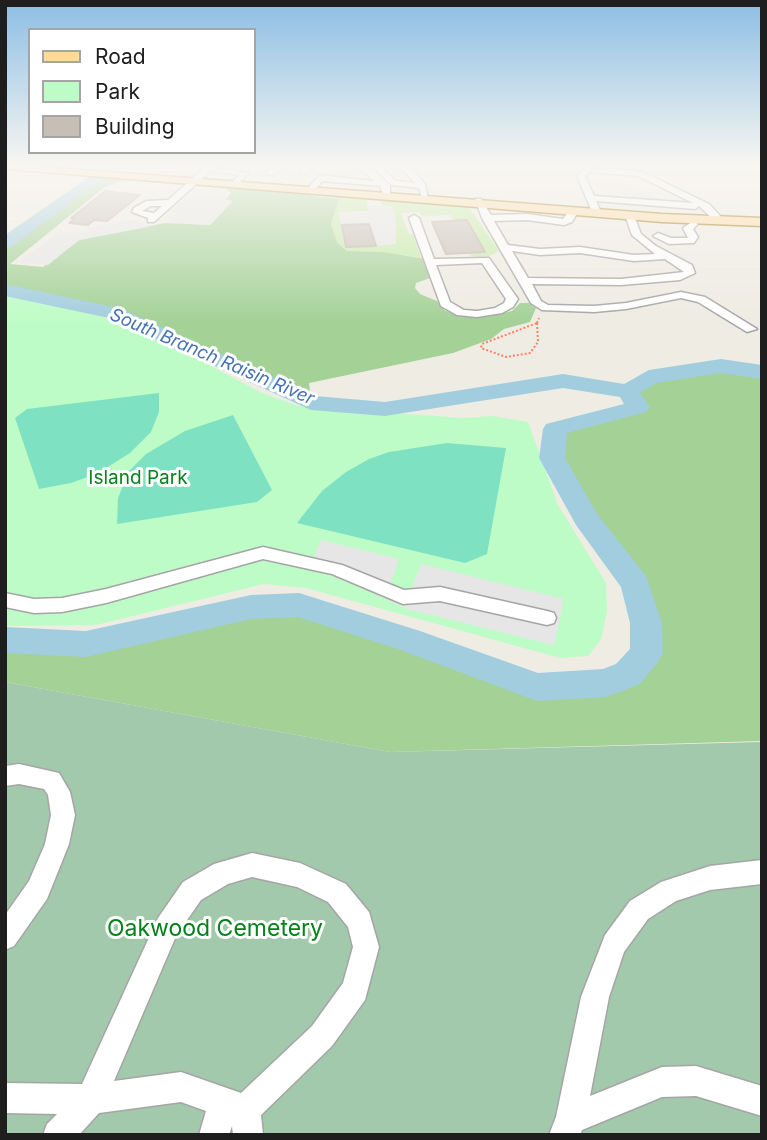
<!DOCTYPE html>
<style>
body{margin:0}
#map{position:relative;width:767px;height:1140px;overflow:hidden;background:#efece3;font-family:Inter,sans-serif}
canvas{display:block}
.frame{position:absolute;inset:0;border:7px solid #1e1e1e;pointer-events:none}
.legend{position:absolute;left:28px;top:28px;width:228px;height:126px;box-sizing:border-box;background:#fff;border:2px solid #a5a5a5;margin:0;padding:9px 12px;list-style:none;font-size:21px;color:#1e1e1e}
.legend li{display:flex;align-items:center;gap:14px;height:35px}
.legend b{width:35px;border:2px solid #a5a5a5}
</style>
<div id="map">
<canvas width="767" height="1140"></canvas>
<div class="frame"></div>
<ul class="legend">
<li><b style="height:9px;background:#ffda99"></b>Road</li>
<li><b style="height:19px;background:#befcc7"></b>Park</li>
<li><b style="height:19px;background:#c7bfb6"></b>Building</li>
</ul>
</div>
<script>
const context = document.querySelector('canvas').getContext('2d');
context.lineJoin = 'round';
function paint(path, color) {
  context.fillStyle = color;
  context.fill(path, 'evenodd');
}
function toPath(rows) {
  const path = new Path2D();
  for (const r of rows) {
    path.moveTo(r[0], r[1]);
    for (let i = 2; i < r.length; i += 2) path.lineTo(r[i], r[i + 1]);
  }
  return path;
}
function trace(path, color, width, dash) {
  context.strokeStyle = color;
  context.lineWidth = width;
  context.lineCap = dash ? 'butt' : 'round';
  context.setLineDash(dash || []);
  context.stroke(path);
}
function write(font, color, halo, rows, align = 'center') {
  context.font = font + ' Inter,sans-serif';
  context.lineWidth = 6;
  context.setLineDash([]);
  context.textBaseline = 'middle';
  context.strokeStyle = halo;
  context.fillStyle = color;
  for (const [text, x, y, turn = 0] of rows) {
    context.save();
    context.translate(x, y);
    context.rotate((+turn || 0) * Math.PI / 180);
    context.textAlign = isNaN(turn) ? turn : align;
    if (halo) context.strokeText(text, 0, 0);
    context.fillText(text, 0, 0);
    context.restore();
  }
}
const grass = toPath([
 [304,195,343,196,367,199,368,211,339,212,346,247,395,244,392,206,383,206,380,202,390,199,469,207,499,251,487,257,476,258,468,254,485,252,467,221,454,221,450,215,422,216,419,212,401,213,409,234,413,234,421,258,384,252,347,251,337,242,331,224,337,205,333,197]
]);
const forest = toPath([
 [100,177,126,179,105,187,10,264,43,267,79,240,165,223,210,225,232,201,225,200,231,193,226,188,271,191,339,199,331,224,337,242,347,251,384,252,425,259,430,278,416,283,415,288,420,294,437,301,444,310,458,316,485,317,512,311,520,303,530,303,536,308,530,322,504,329,491,339,453,353,309,383,311,403,115,313,5,291,5,243],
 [721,366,762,372,762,741,390,752,5,682,5,640,86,644,251,607,299,605,537,687,606,683,628,674,646,653,646,623,635,584,586,519,552,458,555,429,637,407,628,391,649,377]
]);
const cemetery = toPath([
 [5,682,390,752,762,742,762,1135,5,1135]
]);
const park = toPath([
 [5,295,101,316,179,349,260,392,298,406,463,418,493,416,528,422,558,505,606,583,607,611,601,640,588,656,560,658,306,588,264,584,96,625,5,626]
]);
const pitch = toPath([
 [159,393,159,412,151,432,130,453,98,473,71,483,39,489,15,418,27,409],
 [233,415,272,490,257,502,117,524,118,498,129,471,146,454,185,431],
 [447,443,506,448,487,554,465,563,297,523,322,491,346,472,369,459,389,452]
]);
const parking = toPath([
 [599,179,631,185,659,199,654,201,656,207,610,204,610,202,602,201,602,195,624,197,624,199,639,199,632,199,614,189,595,187],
 [201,193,229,195,225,200,233,201,210,225,168,222,170,219,164,218,167,215,175,215,177,213,170,212,185,199,195,198],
 [367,206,392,206,396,222,396,244,376,246,369,224,342,225,338,212,367,211],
 [134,219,148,227,79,240,48,265,19,262,60,231,75,233,88,231,86,228],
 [321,540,399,559,390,584,411,591,421,564,564,599,554,645,407,609,354,584,309,568]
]);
const river = toPath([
 [108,164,124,164,11,247,5,248,5,235,108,164],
 [5,284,122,309,315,396,385,402,563,374,624,384,649,370,721,359,762,365,762,379,721,373,656,383,640,393,650,407,646,412,567,433,565,458,597,514,646,576,662,623,663,653,658,662,640,684,617,693,605,697,537,701,398,649,298,617,251,619,86,657,5,653,5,627,86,631,251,595,299,593,420,631,538,673,603,669,616,664,630,649,630,623,621,587,576,525,539,458,543,429,546,424,624,404,620,397,563,388,385,416,311,410,109,318,5,296,5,284]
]);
const building = toPath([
 [105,191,140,195,107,221,94,220,88,225,69,223,75,218,71,218,105,191],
 [467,220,485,252,446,254,432,222,467,220],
 [369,224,376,246,346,247,342,225,369,224]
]);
const path = toPath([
 [537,323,538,342,530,353,506,357,481,348,482,344,537,323],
 [537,323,539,318]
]);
const minor = toPath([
 [279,164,289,164,273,175,267,175,267,171,279,164],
 [304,164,312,164,306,173,300,173,304,164],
 [351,164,367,165,390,185,390,197,384,197,380,186,322,181,314,191,307,189,320,175,374,181,361,169,351,164],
 [380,164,409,166,425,184,428,199,422,199,419,188,391,185,373,168,380,164],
 [389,167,403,170,415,183,396,181,383,169,389,167],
 [206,166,249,173,236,186,232,183,239,175,211,171,154,222,148,222,148,218,132,212,134,208,146,201,168,200,206,166],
 [151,206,162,206,154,213,142,211,151,206],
 [585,167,643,172,709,204,725,221,717,223,699,206,695,209,596,201,601,212,593,214,577,176,585,167],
 [590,172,638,176,693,203,594,196,585,176,590,172],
 [475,199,481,199,491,215,527,214,563,219,571,208,579,210,572,222,564,225,527,220,494,221,508,245,540,249,580,247,634,255,655,254,632,235,625,215,633,213,641,234,656,246,692,265,695,273,680,280,621,285,532,284,541,301,548,305,594,306,626,303,681,292,705,297,757,329,747,332,698,302,681,298,626,309,594,312,542,310,531,303,482,218,475,199],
 [512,251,540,255,580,253,634,261,665,259,684,272,621,279,528,278,512,251],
 [414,215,419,218,434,259,489,258,518,299,513,307,502,313,477,317,457,315,441,306,409,218,414,215],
 [482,263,506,299,504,303,495,308,477,311,464,310,450,302,436,265,482,263],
 [693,221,698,224,693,229,698,237,694,243,669,244,653,236,658,233,671,238,688,238,683,228,693,221],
 [263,547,342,565,404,590,440,587,547,611,554,613,556,618,554,623,547,625,440,601,403,604,332,574,263,559,106,603,62,612,34,613,5,607,5,593,34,599,62,598,106,589,263,547],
 [19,764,59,773,70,792,75,815,69,844,47,899,14,946,5,950,5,915,29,881,45,844,51,815,48,795,44,789,19,784,5,786,5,766,19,764],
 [252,853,300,863,346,884,369,912,379,947,365,1000,332,1046,261,1115,263,1135,233,1135,232,1126,229,1135,199,1135,206,1111,181,1102,99,1113,79,1135,43,1135,47,1124,57,1114,5,1113,5,1083,82,1084,158,918,183,882,214,864,252,853],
 [252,877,297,887,328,902,348,927,353,947,343,983,312,1026,241,1093,181,1072,114,1081,176,936,201,900,228,884,252,877],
 [762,860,762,884,710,890,676,901,648,919,624,952,609,997,590,1096,662,1067,696,1066,762,1086,762,1116,696,1096,662,1097,582,1130,580,1135,549,1135,556,1117,581,997,605,935,630,901,661,882,710,866,762,860]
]);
const major = toPath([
 [5,164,662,214,762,218,762,226,662,222,5,169,5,164]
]);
const farWaternames = [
 ["South Branch Raisin River",212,357,23]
];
const parkNames = [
 ["Island Park",138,478]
];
const nearParknames = [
 ["Oakwood Cemetery",215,929]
];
paint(grass, '#c4eca7');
paint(forest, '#a3d196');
paint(cemetery, '#a3c9ac');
paint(park, '#befcc7');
paint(pitch, '#7ee2c2');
paint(parking, '#e6e6e6');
paint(river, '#a2cddf');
paint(building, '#c7bfb6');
trace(building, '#c2b4a5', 2);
trace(minor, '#a5a5a5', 3);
trace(major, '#987000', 3);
trace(path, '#ff8065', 2, [2, 2]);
paint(minor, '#fff');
paint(major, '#ffda99');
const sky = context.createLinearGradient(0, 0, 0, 324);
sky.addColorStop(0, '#8cbee4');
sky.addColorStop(0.51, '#f8f6f2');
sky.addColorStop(1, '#f8f6f200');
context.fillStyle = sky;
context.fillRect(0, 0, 767, 324);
write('italic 18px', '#4674b2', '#fff', farWaternames);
write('19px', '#078119', '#fff', parkNames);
write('23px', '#078119', '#fff', nearParknames);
</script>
